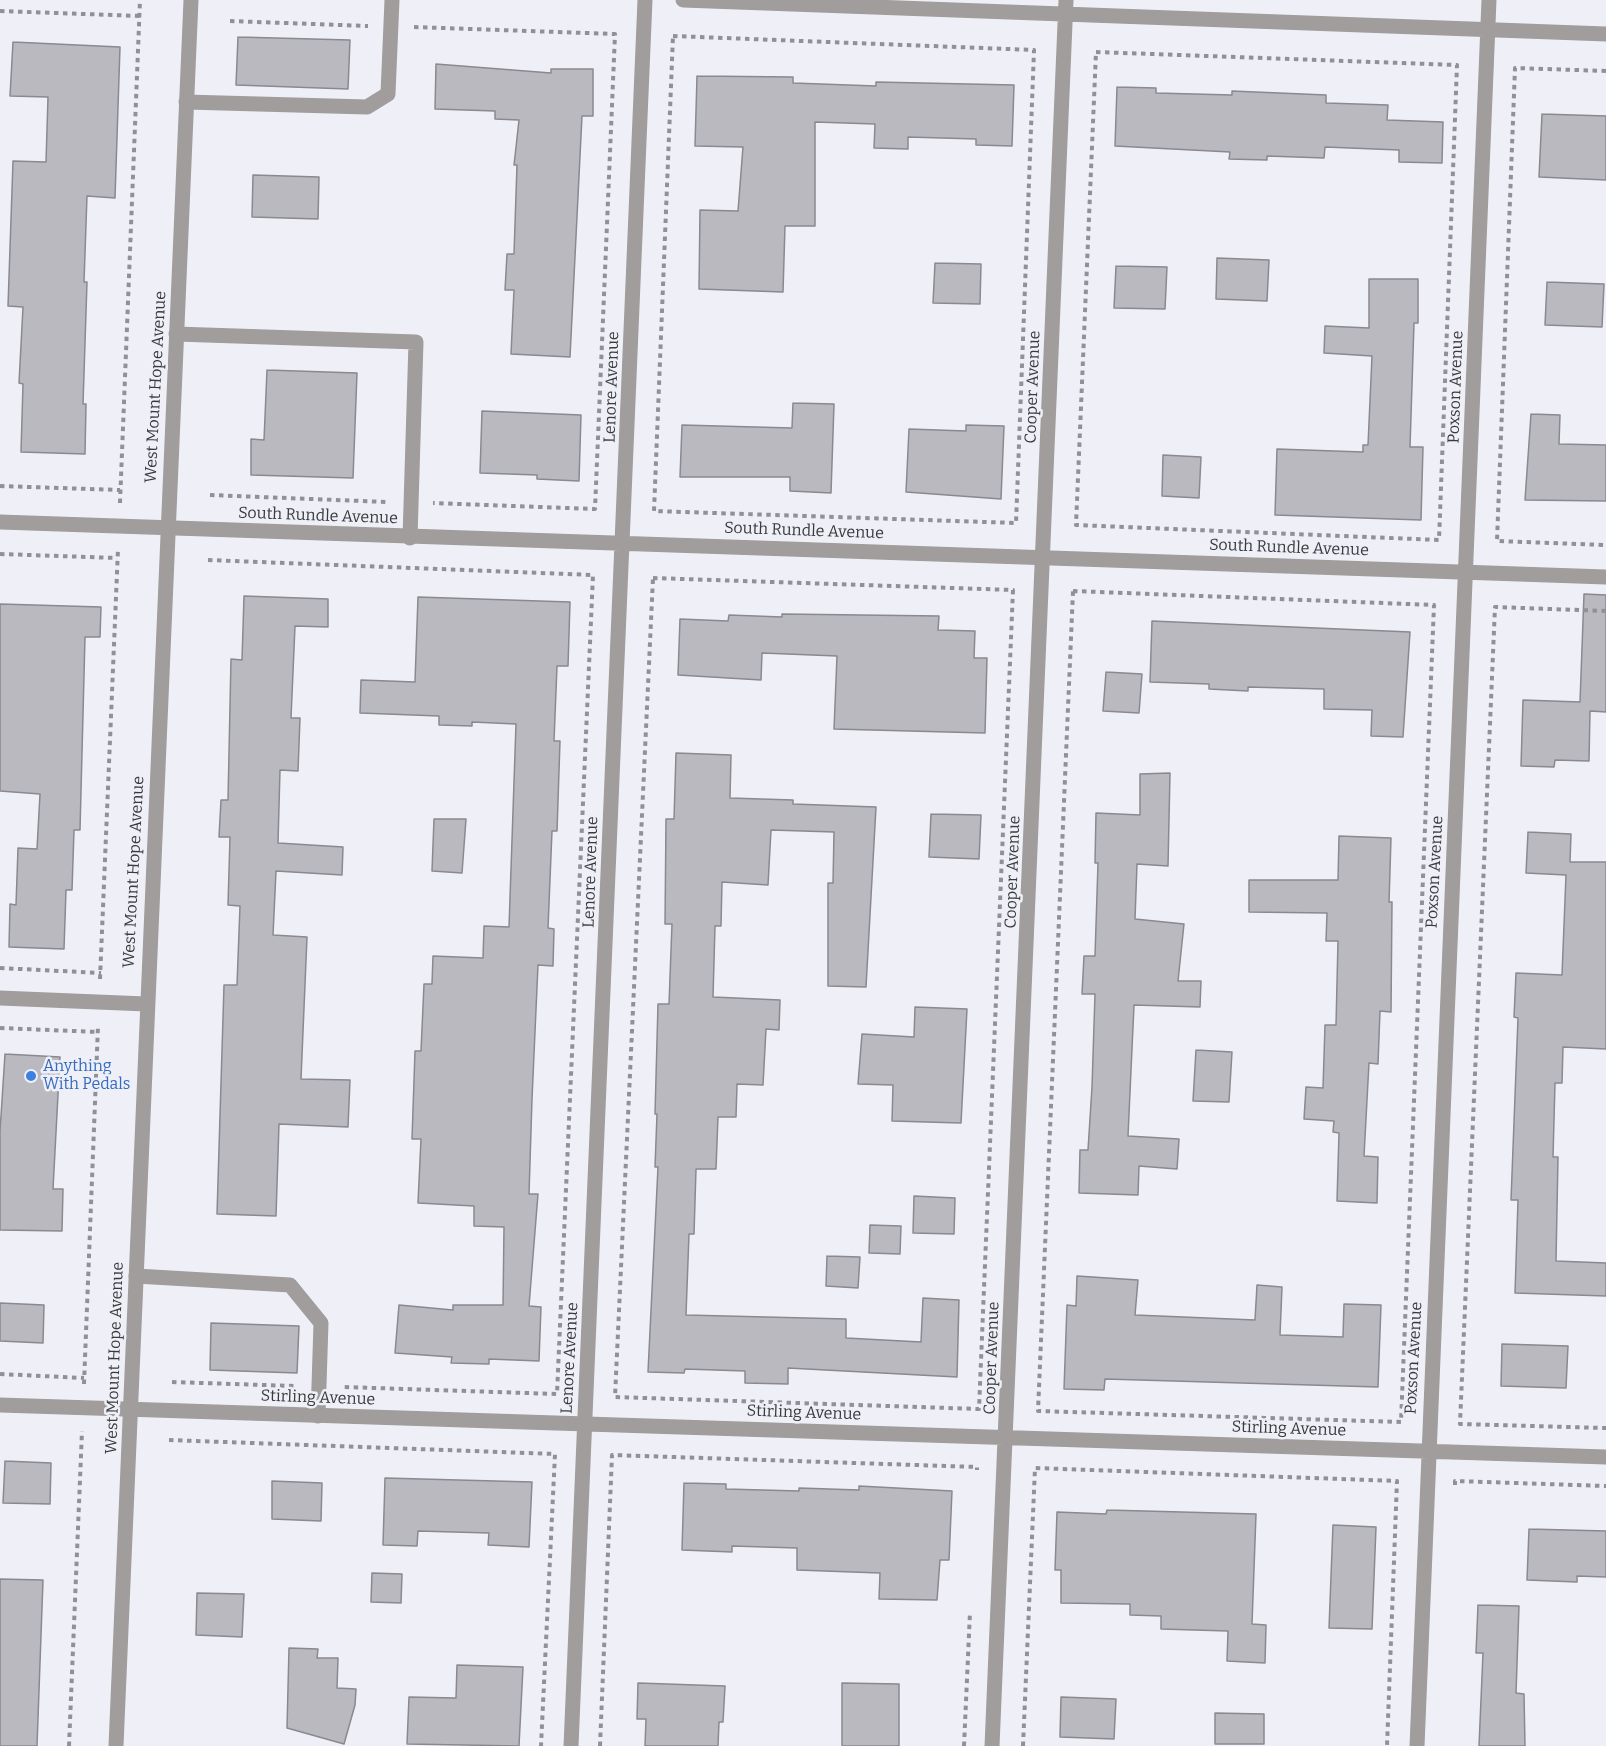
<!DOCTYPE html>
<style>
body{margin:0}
canvas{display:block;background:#eff0f7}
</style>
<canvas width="1606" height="1746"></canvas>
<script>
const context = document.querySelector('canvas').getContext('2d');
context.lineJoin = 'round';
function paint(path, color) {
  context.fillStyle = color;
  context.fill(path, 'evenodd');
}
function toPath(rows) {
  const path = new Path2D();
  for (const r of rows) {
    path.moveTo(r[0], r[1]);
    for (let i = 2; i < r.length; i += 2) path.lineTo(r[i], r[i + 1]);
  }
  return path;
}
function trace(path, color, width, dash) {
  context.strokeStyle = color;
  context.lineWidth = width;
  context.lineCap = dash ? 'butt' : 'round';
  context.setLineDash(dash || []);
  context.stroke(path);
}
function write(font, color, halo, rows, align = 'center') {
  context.font = font + ' Bitter,serif';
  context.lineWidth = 5;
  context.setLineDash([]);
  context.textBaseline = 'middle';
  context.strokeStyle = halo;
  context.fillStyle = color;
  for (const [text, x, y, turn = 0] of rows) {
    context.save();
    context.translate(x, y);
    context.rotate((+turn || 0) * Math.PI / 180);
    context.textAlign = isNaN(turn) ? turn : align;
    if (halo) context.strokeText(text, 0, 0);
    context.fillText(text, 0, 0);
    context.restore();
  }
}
const building = toPath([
 [238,37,350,40,348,89,236,85,238,37],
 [13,42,120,47,115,198,87,196,84,282,87,282,83,404,86,404,85,454,21,452,23,384,19,383,23,307,8,306,13,161,46,162,48,97,10,96,13,42],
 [436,64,551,73,551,69,593,69,593,116,582,116,570,357,511,354,514,290,505,290,507,254,514,254,517,165,514,165,519,120,495,119,495,111,435,109,436,64],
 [697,76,793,77,793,83,876,86,876,82,1014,85,1012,146,976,145,976,139,908,137,908,149,874,148,875,124,815,122,815,226,785,226,783,292,699,289,700,210,738,211,743,147,695,146,697,76],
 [1117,87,1156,88,1156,93,1232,95,1232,91,1326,95,1326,103,1388,105,1387,120,1443,122,1442,163,1399,162,1399,150,1325,147,1324,158,1267,156,1267,160,1229,159,1230,152,1115,146,1117,87],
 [1542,114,1606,116,1606,180,1539,177,1542,114],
 [253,175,319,177,318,219,252,217,253,175],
 [1217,258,1269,260,1267,301,1216,299,1217,258],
 [935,263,981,264,980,304,933,303,935,263],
 [1116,266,1167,267,1165,309,1114,308,1116,266],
 [1369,279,1418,279,1418,323,1414,323,1410,447,1423,447,1421,520,1275,515,1277,449,1363,452,1363,445,1368,445,1372,356,1324,353,1325,326,1369,328,1369,279],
 [1547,282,1604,284,1602,327,1545,325,1547,282],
 [267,370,357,373,353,478,251,475,251,439,264,440,267,370],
 [793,403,834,404,831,493,790,491,790,477,680,477,682,425,792,428,793,403],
 [482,411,581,415,579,481,537,479,537,475,480,473,482,411],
 [1531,414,1560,415,1559,444,1606,445,1606,501,1525,500,1531,414],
 [966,425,1004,426,1001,499,906,492,909,429,966,431,966,425],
 [1163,455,1201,457,1199,498,1162,496,1163,455],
 [1584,594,1606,595,1606,712,1590,711,1589,761,1555,760,1554,767,1521,766,1523,700,1580,702,1584,594],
 [244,596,328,599,328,627,295,626,291,718,300,718,298,771,280,770,278,843,343,847,342,875,276,871,273,935,307,937,301,1079,350,1080,348,1127,279,1124,276,1216,217,1214,224,985,237,985,240,906,228,905,230,837,219,837,221,800,228,800,231,659,242,660,244,596],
 [418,597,570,602,568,666,557,666,554,741,560,741,557,831,552,831,548,928,554,929,553,966,538,965,532,1099,529,1194,538,1194,529,1306,541,1307,539,1361,489,1359,489,1364,451,1363,452,1357,395,1353,399,1305,453,1310,453,1305,503,1305,504,1227,474,1226,474,1206,418,1203,421,1139,412,1139,415,1051,421,1051,424,984,432,984,433,956,483,958,484,926,509,927,516,724,472,722,472,726,439,725,439,716,360,713,361,680,415,682,418,597],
 [0,604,101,607,100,637,85,637,80,830,74,830,72,890,66,890,64,949,9,947,10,904,16,905,18,848,37,849,40,794,0,791,0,604],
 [782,614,939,616,938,630,975,631,974,658,987,658,985,733,834,729,837,656,762,653,761,680,678,675,680,619,728,621,729,615,782,617,782,614],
 [1152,621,1410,632,1403,737,1371,736,1372,710,1324,709,1324,689,1248,687,1248,691,1209,689,1209,684,1150,682,1152,621],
 [1106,672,1142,674,1139,713,1103,711,1106,672],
 [676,753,731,755,730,798,793,800,793,804,876,807,866,987,828,986,828,883,833,883,834,832,771,830,768,885,722,882,721,926,715,926,713,997,780,1000,779,1030,766,1029,763,1085,737,1084,736,1117,718,1117,716,1169,696,1169,694,1234,689,1234,686,1315,846,1319,846,1338,921,1342,923,1298,959,1300,957,1377,788,1368,788,1384,745,1383,745,1371,685,1369,684,1373,648,1372,658,1167,655,1167,657,1114,655,1114,658,1004,669,1004,672,924,665,924,666,819,674,819,676,753],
 [1170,773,1168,866,1137,864,1135,919,1184,924,1178,981,1201,981,1200,1007,1134,1005,1128,1136,1179,1139,1177,1169,1139,1166,1138,1195,1079,1193,1080,1150,1088,1150,1092,1087,1095,994,1082,994,1084,956,1095,956,1098,863,1095,863,1096,813,1140,815,1140,774,1170,773],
 [931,814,981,815,979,859,929,857,931,814],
 [434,819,466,819,462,873,432,871,434,819],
 [1528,832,1571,834,1570,862,1606,862,1606,1049,1563,1047,1562,1083,1555,1083,1553,1157,1558,1157,1556,1261,1606,1263,1606,1296,1515,1293,1518,1200,1511,1200,1518,1018,1514,1017,1516,973,1562,975,1566,875,1526,873,1528,832],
 [1339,836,1391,838,1389,902,1392,902,1391,1012,1380,1011,1378,1064,1369,1063,1364,1156,1378,1157,1377,1203,1337,1201,1339,1133,1333,1132,1334,1121,1304,1119,1306,1087,1323,1088,1325,1025,1336,1025,1338,941,1326,941,1327,913,1249,912,1249,880,1338,880,1339,836],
 [915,1007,967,1009,961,1123,892,1121,893,1085,858,1084,862,1034,914,1037,915,1007],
 [1196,1050,1232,1052,1229,1102,1193,1101,1196,1050],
 [5,1054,60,1057,53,1189,63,1189,62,1231,0,1230,0,1131,5,1054],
 [914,1196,955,1198,954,1234,913,1233,914,1196],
 [870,1225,901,1226,900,1254,869,1253,870,1225],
 [827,1256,860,1257,858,1288,826,1286,827,1256],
 [1077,1276,1138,1280,1135,1315,1255,1320,1257,1285,1282,1287,1280,1335,1343,1337,1344,1304,1381,1305,1378,1387,1105,1379,1104,1390,1064,1389,1067,1305,1076,1306,1077,1276],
 [0,1303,44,1305,43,1343,0,1341,0,1303],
 [211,1323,299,1326,297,1373,210,1370,211,1323],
 [1502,1344,1568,1346,1566,1388,1501,1386,1502,1344],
 [5,1461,51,1463,50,1504,3,1503,5,1461],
 [385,1478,532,1482,529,1547,488,1545,489,1533,418,1531,417,1546,383,1545,385,1478],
 [272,1481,322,1483,321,1521,272,1519,272,1481],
 [684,1483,726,1484,726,1489,799,1491,799,1488,859,1490,859,1486,952,1491,949,1560,940,1560,937,1600,879,1599,880,1573,797,1570,797,1548,732,1546,732,1552,682,1550,684,1483],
 [1107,1510,1256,1514,1252,1624,1266,1625,1265,1663,1227,1661,1228,1631,1161,1629,1161,1616,1130,1615,1130,1604,1061,1603,1061,1570,1055,1570,1057,1512,1106,1514,1107,1510],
 [1333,1525,1376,1527,1372,1629,1329,1628,1333,1525],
 [1529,1529,1606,1531,1606,1577,1577,1576,1577,1582,1527,1580,1529,1529],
 [372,1573,402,1574,401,1603,371,1602,372,1573],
 [0,1579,43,1580,37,1746,0,1746,0,1579],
 [197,1593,244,1594,242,1637,196,1635,197,1593],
 [1478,1605,1519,1606,1516,1693,1524,1694,1525,1746,1479,1746,1483,1653,1476,1653,1478,1605],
 [289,1648,318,1649,317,1658,338,1658,337,1688,356,1689,355,1705,344,1744,287,1728,289,1648],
 [457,1665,523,1667,519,1746,407,1744,409,1697,456,1698,457,1665],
 [638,1683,725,1686,723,1722,719,1722,718,1746,645,1746,646,1719,637,1719,638,1683],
 [842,1683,899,1684,899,1746,842,1746,842,1683],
 [1061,1697,1116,1699,1114,1739,1060,1737,1061,1697],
 [1215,1713,1264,1714,1264,1744,1215,1744,1215,1713]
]);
const path = toPath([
 [0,11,140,16],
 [230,21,368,26],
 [414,27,615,34,595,509,433,503],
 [673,36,1034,50,1016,523,654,511,673,36],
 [1096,52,1457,65,1439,540,1076,525,1096,52],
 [1606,71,1515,68,1497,541,1606,545],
 [0,486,120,490],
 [210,495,387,502],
 [120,503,140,0],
 [0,554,117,558],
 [208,560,593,575,557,1394,344,1387],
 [653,578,1013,590,979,1409,615,1397,653,578],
 [1073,591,1434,605,1401,1422,1038,1411,1073,591],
 [1606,611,1495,607,1460,1424,1606,1428],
 [0,968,101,973],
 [100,979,118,549],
 [0,1028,98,1032],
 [0,1374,84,1378],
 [172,1382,294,1386],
 [84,1384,98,1026],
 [169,1440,555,1454,541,1746],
 [1455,1485,1455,1481,1606,1486],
 [69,1746,82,1431],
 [600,1746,612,1455,977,1467,977,1470],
 [964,1746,970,1612],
 [1023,1746,1035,1468,1397,1481,1387,1746]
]);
const service = toPath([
 [186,102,367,107,388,94,392,0],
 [176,334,416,342,410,538],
 [136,1276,290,1285,321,1323,318,1416]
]);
const minor = toPath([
 [683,0,1606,34],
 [0,522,1606,577],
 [0,998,146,1004],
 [0,1405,1606,1457],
 [571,1746,645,0],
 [992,1746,1066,0],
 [1417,1746,1489,0]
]);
const tertiary = toPath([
 [116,1746,191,0]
]);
const markers = [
 [31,1076,6,"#3f7fe0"]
];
const streetNames = [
 ["West Mount Hope Avenue",156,387,-87],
 ["Lenore Avenue",612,387,-88],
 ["Cooper Avenue",1033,387,-88],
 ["Poxson Avenue",1456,387,-88],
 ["South Rundle Avenue",318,516,2],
 ["South Rundle Avenue",804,531,2],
 ["South Rundle Avenue",1289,548,2],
 ["West Mount Hope Avenue",134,872,-87],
 ["Lenore Avenue",591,872,-88],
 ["Cooper Avenue",1013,872,-88],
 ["Poxson Avenue",1435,872,-87],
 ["West Mount Hope Avenue",115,1358,-88],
 ["Lenore Avenue",570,1358,-87],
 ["Cooper Avenue",992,1358,-88],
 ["Poxson Avenue",1414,1358,-87],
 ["Stirling Avenue",318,1398,2],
 ["Stirling Avenue",804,1413,2],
 ["Stirling Avenue",1289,1429,2]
];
const shopNames = [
 ["Anything",43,1067],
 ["With Pedals",43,1085]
];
paint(building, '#bab9c0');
trace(building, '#8a8990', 1.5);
trace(path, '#909196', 4, [4.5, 4.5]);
trace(service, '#a09d9c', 15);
trace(minor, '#a09d9c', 15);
trace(tertiary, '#a09d9c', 15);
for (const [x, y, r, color] of markers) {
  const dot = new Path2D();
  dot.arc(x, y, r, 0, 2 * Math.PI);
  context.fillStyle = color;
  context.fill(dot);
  trace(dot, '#eff0f7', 2);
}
write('16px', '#393a3d', '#eff0f7', streetNames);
write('16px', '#366cbe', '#eff0f7', shopNames, 'left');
</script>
